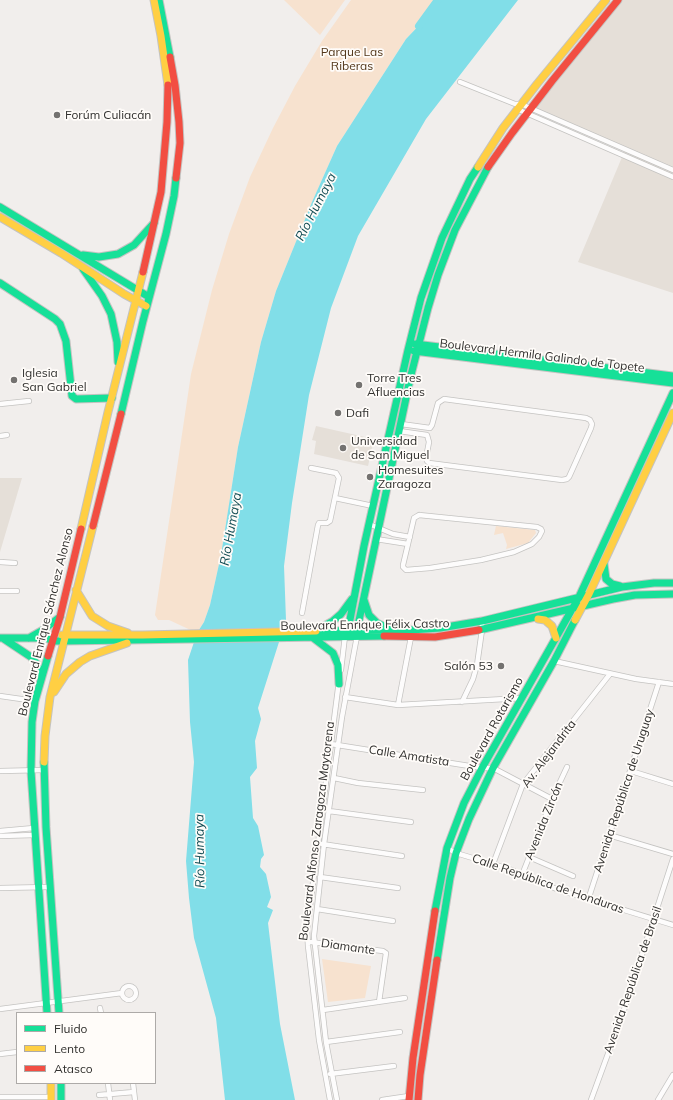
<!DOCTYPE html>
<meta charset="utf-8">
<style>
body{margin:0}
#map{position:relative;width:673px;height:1100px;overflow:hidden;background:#f1eeec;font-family:Mulish,sans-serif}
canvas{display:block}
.legend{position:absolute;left:16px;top:1012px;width:140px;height:72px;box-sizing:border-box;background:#fffcf9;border:1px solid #adaaa8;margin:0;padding:5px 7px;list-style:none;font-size:12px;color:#31302e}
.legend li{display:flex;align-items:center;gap:8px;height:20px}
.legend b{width:20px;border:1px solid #adaaa8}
</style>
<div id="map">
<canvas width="673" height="1100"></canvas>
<ul class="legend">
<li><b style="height:5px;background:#16e098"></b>Fluido</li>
<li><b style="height:5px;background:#ffcf43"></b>Lento</li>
<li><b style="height:5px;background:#f24e42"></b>Atasco</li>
</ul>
</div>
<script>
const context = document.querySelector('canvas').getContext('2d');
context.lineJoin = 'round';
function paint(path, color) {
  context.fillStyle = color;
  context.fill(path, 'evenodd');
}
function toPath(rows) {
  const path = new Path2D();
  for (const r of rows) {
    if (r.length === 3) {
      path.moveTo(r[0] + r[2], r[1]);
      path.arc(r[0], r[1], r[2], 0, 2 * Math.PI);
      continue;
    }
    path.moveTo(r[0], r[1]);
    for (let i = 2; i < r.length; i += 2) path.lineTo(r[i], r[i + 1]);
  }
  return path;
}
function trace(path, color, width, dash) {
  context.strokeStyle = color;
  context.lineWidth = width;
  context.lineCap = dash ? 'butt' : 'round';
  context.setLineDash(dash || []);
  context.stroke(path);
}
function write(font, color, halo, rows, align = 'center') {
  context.font = font + ' Mulish,sans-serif';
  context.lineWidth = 3.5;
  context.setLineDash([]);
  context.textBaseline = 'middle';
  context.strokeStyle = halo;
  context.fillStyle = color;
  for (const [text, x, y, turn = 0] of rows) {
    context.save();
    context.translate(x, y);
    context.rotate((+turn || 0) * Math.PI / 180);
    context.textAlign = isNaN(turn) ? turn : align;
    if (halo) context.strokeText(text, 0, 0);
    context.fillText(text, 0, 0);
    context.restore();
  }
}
const built = toPath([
 [621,0,673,0,673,293,578,262,625,150,531,108],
 [316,426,374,439,368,466,314,454,316,441,312,440],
 [0,478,22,478,0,552]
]);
const green = toPath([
 [284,0,345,0,320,35],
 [351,0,438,0,427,17,406,39,337,146,312,202,276,291,261,342,238,447,221,555,210,605,204,622,197,633,169,620,158,620,155,615,191,374,212,290,229,234,250,177,273,128,295,86,322,41],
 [496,526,535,530,536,533,528,543,506,549,507,545,503,533,494,535],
 [322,959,371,966,365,998,328,1002]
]);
const water = toPath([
 [438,0,518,0,426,119,358,236,331,308,309,395,292,503,284,566,286,620,258,708,261,719,255,741,257,768,250,777,253,818,258,826,264,855,261,859,260,867,266,874,271,897,267,907,273,910,268,923,280,1024,295,1100,225,1100,216,1018,194,938,189,898,186,861,194,762,190,722,188,660,197,633,204,622,210,605,221,555,238,447,261,342,276,291,312,202,337,146,406,39,427,17]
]);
const river = toPath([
 [419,26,438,0]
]);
const street = toPath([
 [460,82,515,104,521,104,673,170],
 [517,109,673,177],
 [0,404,29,401],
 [399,431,427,435,429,442,426,458,427,461,429,463,562,480,567,479,569,477,591,428,592,424,590,420,586,418,444,399,438,403,432,425,430,428,401,424],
 [0,436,7,435],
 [335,498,373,506],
 [419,515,537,527,541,529,542,531,539,537,532,544,514,552,481,560,430,568,406,570,403,567,403,565,408,544,414,518,419,515],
 [369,524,393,534,410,537],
 [376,539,408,544],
 [0,562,15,563],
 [0,591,17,591],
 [302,613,318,525,319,523,327,523,330,521,339,478,336,473,311,468],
 [554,661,636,679,673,684],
 [341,670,345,636],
 [0,696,35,701],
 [345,697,398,705,523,698],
 [462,702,473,679,477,665,482,630,482,621],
 [398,705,411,637],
 [331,744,482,768,493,768,552,799],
 [0,771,44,770],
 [631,771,673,784],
 [334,778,358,783,423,790],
 [329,811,411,822],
 [0,831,34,828],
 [609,835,673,854],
 [0,836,35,835],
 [322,844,402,856],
 [447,848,456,853,509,869,559,890,673,925],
 [529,857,573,876],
 [493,864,523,784,610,674],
 [522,875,552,799,567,767],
 [320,877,398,888],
 [0,888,49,887],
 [588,900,659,682],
 [317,909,393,921],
 [311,942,383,951,386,953,379,1002],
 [129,993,7],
 [100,1008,101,1013],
 [0,1009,122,993],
 [323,1010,405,998],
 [326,1042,400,1032],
 [0,1054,17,1052],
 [330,1074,394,1066],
 [108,1083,110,1100],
 [133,1083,135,1100],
 [99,1095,134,1092],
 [0,1097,51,1097],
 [330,1100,319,1040,308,946,307,929,339,681],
 [337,1100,326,1042,314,936,324,844,342,717,357,636],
 [382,1100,409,1096],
 [591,1100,623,1013,673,859],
 [658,1100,673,1075]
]);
const fast = toPath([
 [159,0,170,57],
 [0,207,149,297],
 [83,255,99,257,118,254,134,245,154,223],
 [83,269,102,296,111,314,117,342,118,362],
 [0,283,55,319,60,324,66,341,72,396,76,399,112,398],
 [415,344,673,376],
 [414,351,673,383],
 [121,414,143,321,166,234,174,196,176,178],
 [604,564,606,579,612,584,620,586],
 [364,600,369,615,377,623,390,629],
 [317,630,333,621,341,614,352,599],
 [348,630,364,546,408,350,421,298,442,238,470,179,478,167],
 [357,630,410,379,428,308,438,275,455,230,488,167],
 [479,630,613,599,635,595,673,594],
 [316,631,411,630,440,628,482,621,622,587,654,583,673,583],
 [312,637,333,653,338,665,339,684],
 [0,638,46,638,53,641,64,641,384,636],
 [29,638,43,630,60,617],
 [4,639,31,657,36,663,42,676],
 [44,762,46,827,59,1013],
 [435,911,447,848,464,803,482,768,579,597,673,393],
 [437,960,450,878,456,853,469,819,493,768,554,661,575,620],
 [47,1013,31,771,32,722,35,701,48,656],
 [61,1083,61,1100]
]);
const slow = toPath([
 [154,0,161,36,168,85],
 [478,167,503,128,537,84,606,0],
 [0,217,61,253,124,294,146,306],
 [81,529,108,412,143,272],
 [76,590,92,616,108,626,128,633],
 [538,619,545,620,552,626,556,638],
 [575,620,589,594,673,413],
 [62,635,143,635,316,631],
 [54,692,66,674,80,662,90,656,127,643],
 [44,762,45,736,50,697,93,526],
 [51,1083,51,1100]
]);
const jam = toPath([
 [170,57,175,85,179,122,180,143,176,178],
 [488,167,512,133,552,81,618,0],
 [143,272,161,192,167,122,168,85],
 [93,526,121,414],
 [384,636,435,637,479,630],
 [48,656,60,617,81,529],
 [409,1100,413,1058,435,911],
 [418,1100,420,1075,437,960]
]);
const markers = [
 [57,115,4,"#747270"],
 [14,380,4,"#747270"],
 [359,385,4,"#747270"],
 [338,413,4,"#747270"],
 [343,448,4,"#747270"],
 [370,477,4,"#747270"],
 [501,666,4,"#747270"]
];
const parkNames = [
 ["Parque Las",352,52],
 ["Riberas",352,66]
];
const poiNames = [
 ["Forúm Culiacán",65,115],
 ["Iglesia",22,373],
 ["San Gabriel",22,387],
 ["Torre Tres",367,378],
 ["Afluencias",367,392],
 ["Dafi",346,413],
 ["Universidad",351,441],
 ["de San Miguel",351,455],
 ["Homesuites",378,470],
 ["Zaragoza",378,484],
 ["Salón 53",493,666,"right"]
];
const streetNames = [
 ["Boulevard Hermila Galindo de Topete",542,356,7],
 ["Boulevard Enrique Sánchez Alonso",46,622,-76],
 ["Boulevard Enrique Félix Castro",365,625,-1],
 ["Boulevard Rotarismo",492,729,-61],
 ["Av. Alejandrita",549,754,-53],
 ["Calle Amatista",409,756,9],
 ["Avenida República de Uruguay",624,791,-72],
 ["Avenida Zircón",544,821,-68],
 ["Boulevard Alfonso Zaragoza Maytorena",317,831,-83],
 ["Calle República de Honduras",548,884,19],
 ["Diamante",348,947,8],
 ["Avenida República de Brasil",633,980,-71]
];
const waterNames = [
 ["Río Humaya",316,207,-63],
 ["Río Humaya",231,529,-80],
 ["Río Humaya",200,851,-91]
];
paint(built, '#e5dfd8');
paint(green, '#f7e2cf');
paint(water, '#81dee8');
trace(river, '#81dee8', 8);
trace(street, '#c4c3c1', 6);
trace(fast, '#c4c3c1', 9);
trace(slow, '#c4c3c1', 9);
trace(jam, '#c4c3c1', 9);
trace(street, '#fdfcfc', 4.5);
trace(fast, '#16e098', 7);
trace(slow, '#ffcf43', 7);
trace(jam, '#f24e42', 7);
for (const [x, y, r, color] of markers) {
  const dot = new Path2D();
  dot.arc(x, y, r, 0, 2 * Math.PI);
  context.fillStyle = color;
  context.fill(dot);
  trace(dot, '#fffcf9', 1.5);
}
write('12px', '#523619', '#fffcf9', parkNames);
write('12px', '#31302e', '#fffcf9', poiNames, 'left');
write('12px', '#31302e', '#fffcf9', streetNames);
write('italic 13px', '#134d54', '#fffcf9', waterNames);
</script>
